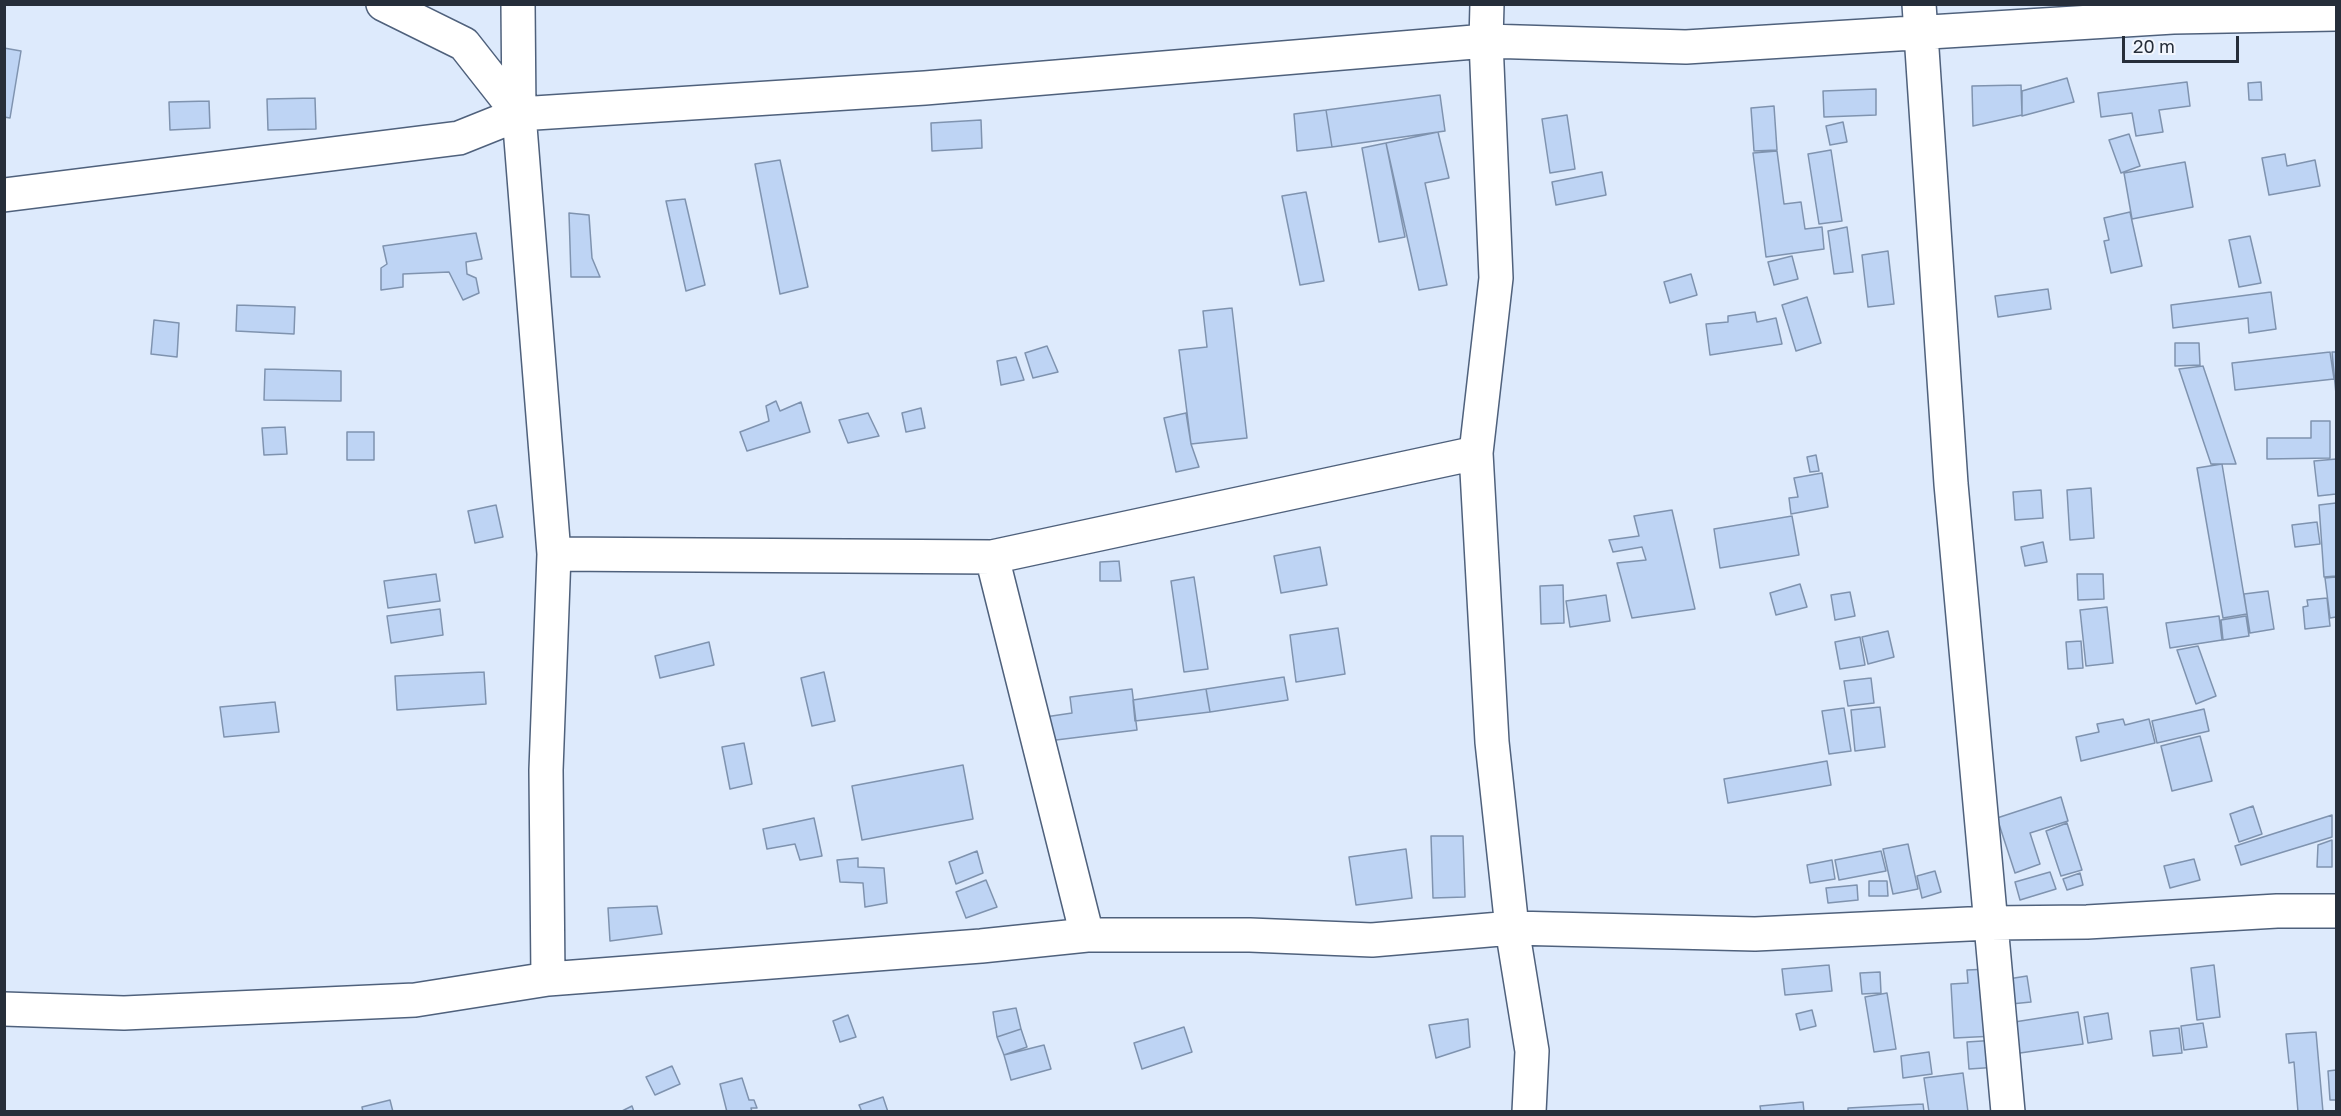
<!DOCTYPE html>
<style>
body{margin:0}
#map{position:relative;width:2341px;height:1116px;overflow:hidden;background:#ddeafc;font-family:"Golos Text",sans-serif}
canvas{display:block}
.frame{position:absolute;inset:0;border:6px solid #262e3a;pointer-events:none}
.scale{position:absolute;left:2122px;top:36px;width:117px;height:27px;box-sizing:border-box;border:3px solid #262e3a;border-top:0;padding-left:8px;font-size:18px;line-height:21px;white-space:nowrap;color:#262e3a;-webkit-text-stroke:4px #f2f6fd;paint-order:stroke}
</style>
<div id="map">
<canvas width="2341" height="1116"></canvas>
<div class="frame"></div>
<div class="scale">20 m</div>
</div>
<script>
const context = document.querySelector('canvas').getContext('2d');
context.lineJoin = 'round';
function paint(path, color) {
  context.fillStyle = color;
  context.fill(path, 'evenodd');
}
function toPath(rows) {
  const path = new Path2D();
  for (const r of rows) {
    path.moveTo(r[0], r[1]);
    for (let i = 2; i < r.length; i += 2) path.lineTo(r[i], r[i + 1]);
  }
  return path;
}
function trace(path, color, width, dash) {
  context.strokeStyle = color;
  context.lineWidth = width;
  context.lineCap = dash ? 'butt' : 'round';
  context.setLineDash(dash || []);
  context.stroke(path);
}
const building = toPath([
 [4,48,21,51,10,118,4,117,4,48],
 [2067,78,2074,102,2022,116,2022,91,2067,78],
 [2187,82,2190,106,2159,110,2163,132,2136,136,2132,113,2101,117,2098,93,2187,82],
 [2261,82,2262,100,2249,100,2248,83,2261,82],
 [2021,85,2022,115,1973,126,1972,86,2021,85],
 [1876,89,1876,115,1824,117,1823,91,1876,89],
 [1440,95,1445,131,1332,147,1326,110,1440,95],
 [315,98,316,129,268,130,267,99,315,98],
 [209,101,210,128,170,130,169,102,209,101],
 [1774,106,1777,150,1754,151,1751,108,1774,106],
 [1326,110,1332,147,1297,151,1294,114,1326,110],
 [1567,115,1575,169,1550,173,1542,119,1567,115],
 [981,120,982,148,932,151,931,123,981,120],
 [1843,122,1847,142,1830,145,1826,126,1843,122],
 [1438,132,1449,178,1425,183,1447,285,1419,290,1386,143,1438,132],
 [2129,134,2140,166,2121,173,2109,140,2129,134],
 [1386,143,1405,237,1379,242,1362,148,1386,143],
 [1831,150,1842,221,1819,224,1808,154,1831,150],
 [1777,151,1784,204,1801,202,1805,229,1822,227,1824,249,1766,257,1753,153,1777,151],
 [2285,154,2287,166,2315,160,2320,186,2269,195,2262,158,2285,154],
 [780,160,808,287,780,294,755,164,780,160],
 [2185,162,2193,207,2132,219,2124,173,2185,162],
 [1602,172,1606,195,1556,205,1552,182,1602,172],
 [1306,192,1324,281,1300,285,1282,196,1306,192],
 [685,199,705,285,686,291,666,201,685,199],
 [2130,212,2142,266,2111,273,2104,241,2109,240,2104,218,2130,212],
 [569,213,589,215,592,258,600,277,571,277,569,213],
 [1847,227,1853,272,1834,274,1828,231,1847,227],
 [476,233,482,259,466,262,467,274,476,278,479,293,463,300,449,272,403,274,403,287,381,290,381,268,387,264,383,246,476,233],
 [2250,236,2261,283,2239,287,2229,240,2250,236],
 [1888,251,1894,304,1868,307,1862,255,1888,251],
 [1792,256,1798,279,1774,285,1768,262,1792,256],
 [1691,274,1697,295,1670,303,1664,282,1691,274],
 [2048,289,2051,309,1998,317,1995,296,2048,289],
 [2271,292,2276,329,2249,333,2248,318,2173,328,2171,305,2271,292],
 [1807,297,1821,343,1796,351,1782,305,1807,297],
 [237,305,295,307,294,334,236,331,237,305],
 [1232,308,1247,438,1191,444,1179,350,1207,347,1203,311,1232,308],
 [1755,312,1757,322,1776,318,1782,344,1710,355,1706,324,1728,322,1728,316,1755,312],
 [154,320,179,323,177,357,151,354,154,320],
 [2175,343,2199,343,2200,365,2175,366,2175,343],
 [1047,346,1058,372,1033,378,1025,353,1047,346],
 [2330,352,2334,379,2235,390,2232,363,2330,352],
 [2332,352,2336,352,2336,394,2332,352],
 [1016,357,1024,380,1001,385,997,361,1016,357],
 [2203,366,2236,464,2211,464,2179,369,2203,366],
 [265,369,341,371,341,401,264,400,265,369],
 [776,401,780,411,801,402,810,432,747,451,740,432,769,421,766,406,776,401],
 [921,408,925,428,906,432,902,413,921,408],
 [868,413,879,436,848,443,839,420,868,413],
 [1186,413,1191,444,1199,467,1176,472,1164,418,1186,413],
 [2311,421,2330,421,2330,458,2267,459,2267,438,2311,438,2311,421],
 [285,427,287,454,264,455,262,428,285,427],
 [347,432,374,432,374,460,347,460,347,432],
 [1816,455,1819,471,1810,472,1807,457,1816,455],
 [2336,459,2336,494,2318,496,2314,461,2336,459],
 [2222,464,2247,614,2223,618,2197,468,2222,464],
 [1822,473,1828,507,1791,514,1789,498,1798,497,1794,478,1822,473],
 [2091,488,2094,538,2070,540,2067,490,2091,488],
 [2041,490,2043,518,2015,520,2013,492,2041,490],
 [2336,503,2336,576,2324,577,2319,505,2336,503],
 [496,505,503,537,475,543,468,511,496,505],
 [1672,510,1695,609,1632,618,1617,563,1646,560,1642,547,1613,552,1609,540,1639,536,1634,516,1672,510],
 [1792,516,1799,555,1720,568,1714,529,1792,516],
 [2317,522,2320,544,2295,547,2292,525,2317,522],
 [2043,542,2047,562,2025,566,2021,547,2043,542],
 [1320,547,1327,585,1281,593,1274,556,1320,547],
 [1119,561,1121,581,1100,581,1100,562,1119,561],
 [436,574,440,601,388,608,384,581,436,574],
 [2077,574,2103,574,2104,599,2078,600,2077,574],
 [1194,577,1208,669,1184,672,1171,581,1194,577],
 [2336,577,2336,617,2330,618,2325,578,2336,577],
 [1800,584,1807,607,1776,615,1770,593,1800,584],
 [1563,585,1564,623,1541,624,1540,586,1563,585],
 [2268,591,2274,629,2250,633,2244,594,2268,591],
 [1850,592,1855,616,1835,620,1831,595,1850,592],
 [1606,595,1610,621,1570,627,1566,601,1606,595],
 [2327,598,2330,626,2305,629,2303,607,2308,606,2307,600,2327,598],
 [2107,607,2113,663,2086,666,2080,610,2107,607],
 [440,609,443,635,391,643,387,616,440,609],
 [2219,616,2222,640,2170,648,2166,623,2219,616],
 [2246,616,2249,636,2223,640,2221,620,2246,616],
 [1338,628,1345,674,1296,682,1290,635,1338,628],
 [1888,631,1894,657,1868,664,1862,637,1888,631],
 [1860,637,1865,665,1840,669,1835,642,1860,637],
 [2081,641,2083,668,2068,669,2066,642,2081,641],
 [709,642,714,665,660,678,655,656,709,642],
 [2198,646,2216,696,2196,704,2177,650,2198,646],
 [484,672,486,704,397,710,395,676,484,672],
 [824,672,835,721,812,726,801,678,824,672],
 [1284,677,1288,700,1210,712,1206,689,1284,677],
 [1871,678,1874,703,1848,706,1844,681,1871,678],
 [1132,689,1137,730,1048,741,1045,717,1072,713,1070,697,1132,689],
 [1206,689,1210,712,1135,721,1133,700,1206,689],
 [275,702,279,732,224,737,220,707,275,702],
 [1880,707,1885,747,1855,751,1851,710,1880,707],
 [1844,708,1851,751,1829,754,1822,711,1844,708],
 [2204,709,2209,731,2157,743,2152,721,2204,709],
 [2123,719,2125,725,2149,719,2155,743,2081,761,2076,737,2099,732,2097,724,2123,719],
 [2200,736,2212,781,2172,791,2161,746,2200,736],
 [744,743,752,784,730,789,722,747,744,743],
 [1827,761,1831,785,1728,803,1724,779,1827,761],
 [963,765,973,819,862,840,852,786,963,765],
 [2061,797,2068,821,2030,833,2040,864,2015,873,1997,818,2061,797],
 [2253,806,2262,834,2239,842,2230,814,2253,806],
 [2332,815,2332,837,2241,865,2235,846,2332,815],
 [814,818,822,856,800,860,795,844,767,849,763,829,814,818],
 [2067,823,2082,870,2061,876,2046,831,2067,823],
 [1431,836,1463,836,1465,897,1433,898,1431,836],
 [2332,840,2332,867,2317,867,2318,845,2332,840],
 [1908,844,1918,889,1893,894,1883,849,1908,844],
 [1406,849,1412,898,1356,905,1349,857,1406,849],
 [977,851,983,873,956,884,949,862,977,851],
 [1881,851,1886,871,1839,880,1835,860,1881,851],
 [858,858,858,867,884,868,887,903,865,907,863,883,840,882,837,860,858,858],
 [2194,859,2200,880,2170,888,2164,866,2194,859],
 [1832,860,1835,879,1810,883,1807,865,1832,860],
 [1935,871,1941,892,1922,898,1917,876,1935,871],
 [2050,872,2056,889,2020,900,2015,882,2050,872],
 [2080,873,2083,885,2067,890,2063,879,2080,873],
 [986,880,997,907,966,918,956,892,986,880],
 [1869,881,1887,881,1888,896,1869,896,1869,881],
 [1857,885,1858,900,1828,903,1826,888,1857,885],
 [657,906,662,934,610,941,608,908,657,906],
 [1829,965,1832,991,1785,995,1782,969,1829,965],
 [2214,965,2220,1017,2197,1020,2191,968,2214,965],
 [1990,969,1995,1036,1954,1038,1951,984,1968,983,1967,970,1990,969],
 [1880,972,1881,993,1862,994,1860,973,1880,972],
 [2027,976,2031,1002,2011,1004,2008,979,2027,976],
 [1887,993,1896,1049,1874,1052,1865,997,1887,993],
 [1016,1008,1021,1029,997,1037,993,1012,1016,1008],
 [1812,1010,1816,1026,1800,1030,1796,1014,1812,1010],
 [2078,1012,2083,1044,2013,1054,2008,1023,2078,1012],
 [2108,1013,2112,1039,2088,1043,2084,1017,2108,1013],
 [848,1015,856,1037,840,1042,833,1021,848,1015],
 [1468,1019,1470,1047,1436,1058,1429,1025,1468,1019],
 [2203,1023,2207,1047,2184,1050,2181,1026,2203,1023],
 [1184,1027,1192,1052,1142,1069,1134,1043,1184,1027],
 [2179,1028,2182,1053,2153,1056,2150,1031,2179,1028],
 [1021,1029,1027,1047,1004,1055,997,1037,1021,1029],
 [2316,1032,2323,1112,2298,1112,2294,1062,2289,1063,2286,1034,2316,1032],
 [1997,1040,1999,1067,1969,1069,1967,1042,1997,1040],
 [1044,1045,1051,1069,1011,1080,1004,1055,1044,1045],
 [1929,1052,1932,1074,1903,1078,1901,1056,1929,1052],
 [672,1066,680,1084,655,1095,646,1077,672,1066],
 [2336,1070,2336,1100,2330,1100,2328,1071,2336,1070],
 [1963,1073,1968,1112,1929,1112,1924,1078,1963,1073],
 [742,1078,749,1100,754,1100,757,1108,751,1108,752,1112,727,1112,720,1084,742,1078],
 [883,1097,888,1112,862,1112,859,1105,883,1097],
 [390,1100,393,1112,363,1112,362,1107,390,1100],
 [1803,1102,1804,1112,1761,1112,1760,1106,1803,1102],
 [1923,1104,1924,1112,1848,1112,1848,1108,1923,1104],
 [632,1106,634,1112,620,1112,632,1106]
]);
const street = toPath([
 [383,4,464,44,519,114],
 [518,4,519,114,554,554,546,770,548,979],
 [1487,4,1486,41,1496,278,1476,453,1492,742,1512,928,1532,1051,1529,1112],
 [1919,4,1951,484,2008,1112],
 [4,195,459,138,519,114,925,88,1486,41,1686,47,2173,17,2336,14],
 [554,554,992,557,1476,453],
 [992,557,1087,935],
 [4,1009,124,1013,415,1000,548,979,981,946,1087,935,1250,935,1372,940,1512,928,1755,934,1990,923,2087,922,2277,911,2336,911]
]);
paint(building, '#bed4f4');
trace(building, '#7f93af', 1.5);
trace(street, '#4f617c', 36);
trace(street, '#fff', 33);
</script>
